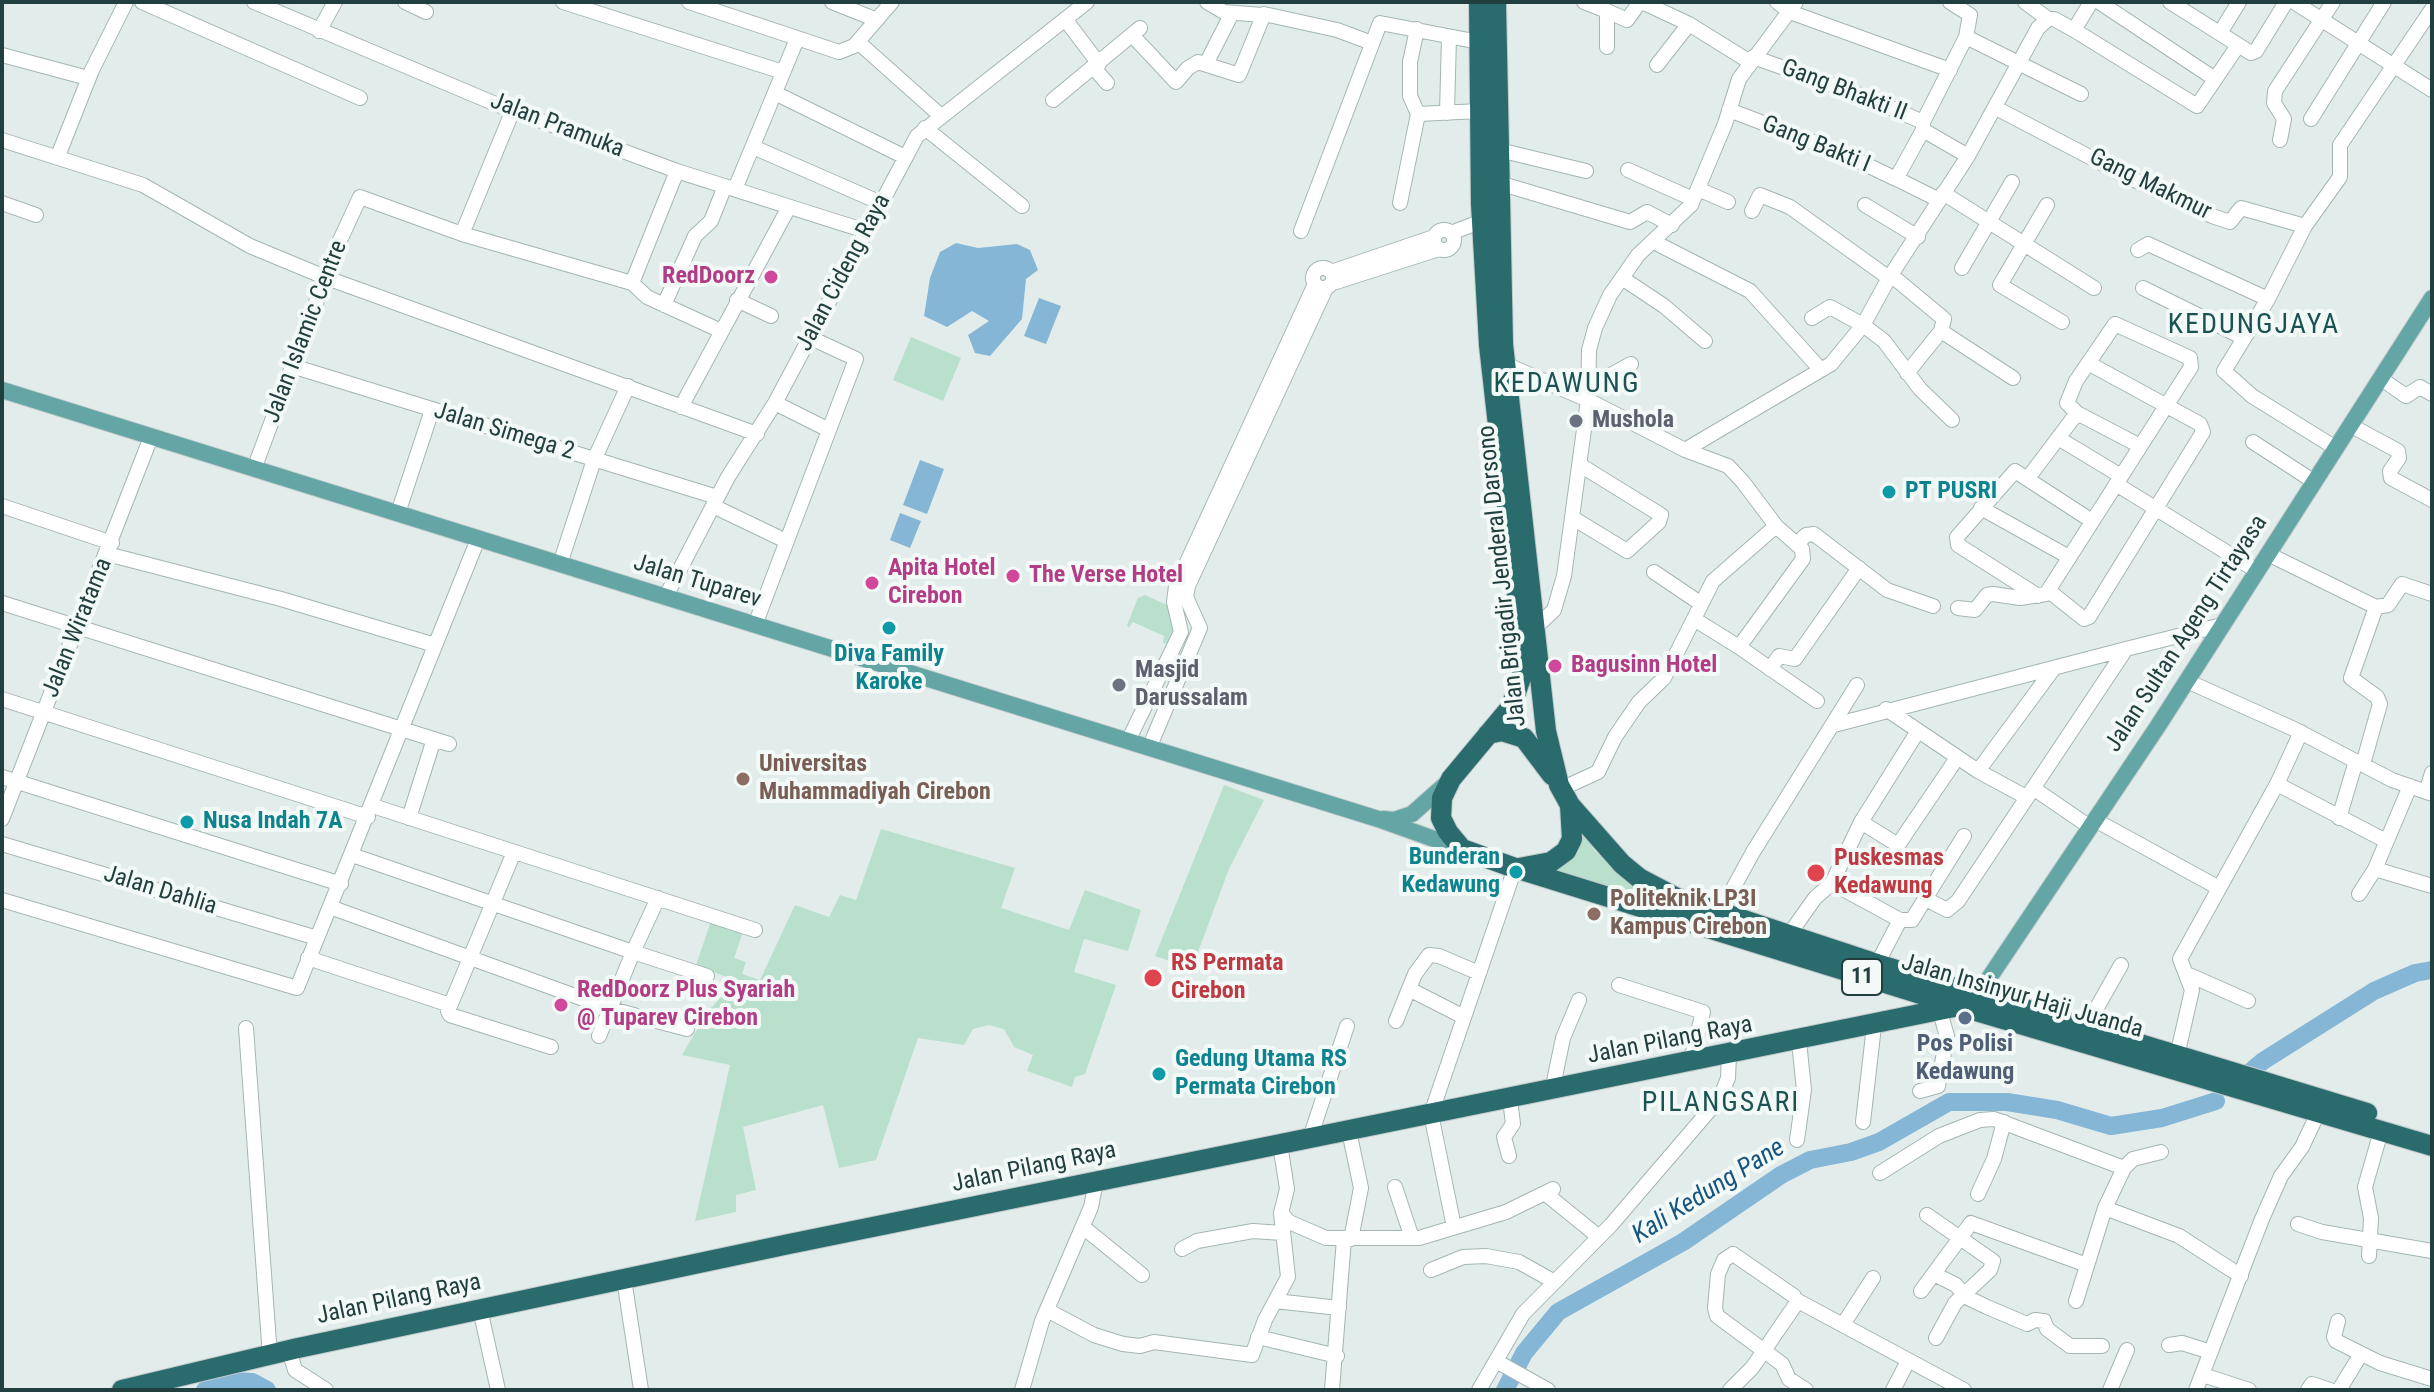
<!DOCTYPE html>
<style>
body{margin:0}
#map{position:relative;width:2434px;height:1392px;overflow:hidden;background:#e2edeb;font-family:"Roboto Condensed",sans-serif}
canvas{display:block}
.frame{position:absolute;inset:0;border:4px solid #203f3e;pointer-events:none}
</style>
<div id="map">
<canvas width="2434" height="1392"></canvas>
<div class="frame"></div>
</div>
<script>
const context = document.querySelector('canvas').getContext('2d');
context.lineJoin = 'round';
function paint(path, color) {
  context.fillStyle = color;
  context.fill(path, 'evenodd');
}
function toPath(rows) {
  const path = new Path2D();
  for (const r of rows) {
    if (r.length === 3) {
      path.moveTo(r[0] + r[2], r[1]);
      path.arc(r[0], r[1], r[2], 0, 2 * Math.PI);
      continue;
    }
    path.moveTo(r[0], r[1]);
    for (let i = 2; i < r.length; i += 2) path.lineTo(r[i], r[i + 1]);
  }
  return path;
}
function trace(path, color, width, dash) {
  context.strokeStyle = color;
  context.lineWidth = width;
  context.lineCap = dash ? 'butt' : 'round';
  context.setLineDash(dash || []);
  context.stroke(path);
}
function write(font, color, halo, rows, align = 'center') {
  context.font = font + ' "Roboto Condensed",sans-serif';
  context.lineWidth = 8;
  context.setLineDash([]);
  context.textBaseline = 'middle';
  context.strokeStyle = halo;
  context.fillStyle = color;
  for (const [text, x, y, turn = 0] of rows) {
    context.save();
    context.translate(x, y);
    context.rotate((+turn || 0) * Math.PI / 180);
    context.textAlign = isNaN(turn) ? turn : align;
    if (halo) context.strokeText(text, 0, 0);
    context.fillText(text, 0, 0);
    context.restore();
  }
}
const green = toPath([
 [911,337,961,358,943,401,893,380],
 [1145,595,1169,606,1175,626,1167,644,1163,643,1164,636,1133,622,1129,628,1127,625,1138,598],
 [1224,785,1264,800,1229,869,1192,968,1155,956],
 [881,829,1015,868,1001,908,1069,930,1085,890,1141,910,1128,951,1084,939,1074,972,1116,985,1085,1074,1075,1077,1072,1087,1027,1071,1033,1055,1014,1047,1004,1029,989,1025,973,1029,964,1045,918,1038,876,1160,839,1168,823,1105,743,1127,756,1190,736,1195,736,1212,695,1221,730,1065,682,1055,708,1011,736,981,696,965,711,921,743,932,734,958,746,962,742,974,760,980,795,905,829,917,840,895,856,900],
 [1582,832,1595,851,1628,882,1686,913,1546,870,1575,850]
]);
const water = toPath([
 [956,243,978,248,1017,244,1030,250,1038,270,1026,279,1022,319,990,356,975,353,968,335,989,321,972,311,947,327,924,316,930,278,940,252],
 [1039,298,1061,306,1046,344,1024,336],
 [920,460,944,469,927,514,903,505],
 [900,513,921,521,910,548,890,540]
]);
const river = toPath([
 [2236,1084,2263,1061,2374,991,2415,973,2432,970],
 [205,1390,233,1381,252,1382,267,1390],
 [1505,1390,1524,1353,1558,1312,1683,1242,1781,1175,1810,1160,1851,1152,1879,1142,1949,1102,2007,1102,2057,1110,2111,1126,2162,1118,2216,1101]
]);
const minor = toPath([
 [142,2,360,98],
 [254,2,498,105,677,171,866,231],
 [405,2,426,12],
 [563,2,783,72],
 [689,2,839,52,854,46,892,2],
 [832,2,877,20],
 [1207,2,1224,12,1262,15],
 [1584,2,1607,11,1607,47],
 [1642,2,1689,24,1750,62],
 [1777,2,1790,12,1950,70],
 [1950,2,1970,15,1966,37,2081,94],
 [2025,2,2048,19],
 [2099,2,2215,79],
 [2170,2,2251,53,2256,51,2286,2],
 [2294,2,2432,90],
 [1607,11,1627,20,1640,2],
 [1065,19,1099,64],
 [2074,30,2197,106,2237,47],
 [319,31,335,2],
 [2220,33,2239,2],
 [1132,35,1176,82,1188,68,1198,62,1239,75,1264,14,1337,30,1372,43],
 [858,42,941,116],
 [2,55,88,78],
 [1753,57,1863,96,1923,122,1923,130,1968,156],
 [1206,64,1232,13],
 [1657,65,1689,24],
 [1094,68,1107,83],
 [775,93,905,157],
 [1053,100,1140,28],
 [1996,108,2128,177,2212,216,2230,222,2241,208,2305,226],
 [1729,110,1842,153,1896,179,1923,130],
 [1447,113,1449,37],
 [1418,114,1480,111],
 [2311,119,2384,2],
 [1923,122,1966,37],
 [925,128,1022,206],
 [2,140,143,185,250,246,327,278,757,434],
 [2280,140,2284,119,2274,103,2275,91,2333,2],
 [753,147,881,203],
 [1499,150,1586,171],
 [58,156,92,70,126,2],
 [1628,170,1693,199],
 [1899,180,1939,200],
 [1499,183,1630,222,1647,212,1672,225],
 [735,189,797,39],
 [1698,189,1728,202],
 [1943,193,2094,288],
 [2,203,36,215],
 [1400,203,1418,114,1410,96,1410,62,1417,29],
 [1865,205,1918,237],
 [2047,205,2000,285,2062,322],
 [1752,211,1760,195,1790,207,1889,278],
 [1444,240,10],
 [1301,231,1380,23,1479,42],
 [1451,233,1482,221],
 [462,234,513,110],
 [1654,242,1750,291,1821,370],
 [2138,250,2148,244,2268,299],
 [1323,278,10],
 [1962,268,2012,182],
 [1331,272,1434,237],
 [1891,275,1944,319,1941,331,1907,373],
 [1622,278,1664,306,1705,341],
 [632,283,647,297,719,330],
 [1333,283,1439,249],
 [2143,288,2244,338],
 [737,300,771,316],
 [664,305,695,236,711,221,725,186],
 [1812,318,1830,307,1863,325,1884,341,1920,389,1952,420],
 [1941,331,2013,378],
 [1505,364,1588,400,1685,450,1728,466,1743,482,1776,526,1802,549,1803,559,1739,647,1817,701],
 [292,366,717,497],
 [2380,378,2406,396,2420,387,2432,394],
 [1589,387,1631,364],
 [775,403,829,430],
 [681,407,789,207],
 [2350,425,2398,451,2399,458,2390,471,2391,478,2432,500],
 [2058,438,2121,476],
 [2253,442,2313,481],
 [2334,447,2252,396,2224,371,2268,299,2305,226,2340,177,2340,145,2432,9],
 [1685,450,1831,364,1863,325,1889,278,1968,156,2038,28,2048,19,2054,19,2074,30,2091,2],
 [254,469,336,249,360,197,462,234,632,283,677,171],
 [2028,478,2077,413],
 [2116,484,2257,571],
 [2,506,112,543],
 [713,506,786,541],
 [1981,508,2069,557],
 [398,513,432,410],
 [1573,518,1627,551,1659,522,1661,515,1580,465],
 [1797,544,1806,535,1814,534,1887,590,1933,606],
 [107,554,281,599,435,645],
 [2268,554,2376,607,2388,605,2402,584,2432,594],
 [560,564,594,460,628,386],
 [1654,572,1700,603],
 [2049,591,2084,619,2089,617,2203,432,2200,424,2088,363],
 [2038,596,1958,545,1957,537,2015,471,2092,521],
 [665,598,728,477,775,403,917,136,1087,2],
 [2,603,449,744],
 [1958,608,1975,610,1987,595,1993,594,2020,598,2046,594,2191,367,2190,358,2115,324,2076,381,2067,403,2077,413,2140,446],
 [1694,619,1739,647],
 [755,625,856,359,811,338],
 [1534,629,1554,610,1564,576,1588,400,1589,350,1595,328,1610,295,1638,255,1691,205,1725,124,1739,79,1796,2],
 [1770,669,1779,656,1795,659,1859,568],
 [2187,681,2294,729,2392,780,2432,794],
 [2,699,368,817],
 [1886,709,1978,771,2054,668],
 [1834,725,2126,649],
 [1128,741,1181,632,1174,602,1176,586,1315,284],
 [1149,748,1200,628,1186,597,1188,586,1326,288],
 [2363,764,2380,704,2377,697,2351,678,2376,607],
 [1978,771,2026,797],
 [2,777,341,884],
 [2277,784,2386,841],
 [2033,788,2090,827],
 [1561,789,1598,772,1615,737,1639,702,1664,678,1713,581,1776,526],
 [2426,792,2432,773],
 [373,806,755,930],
 [409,818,434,739],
 [2339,818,2356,761],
 [2,819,151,437],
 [2095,820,2219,888],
 [1861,822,1898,845,1957,758],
 [2,844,317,938],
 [514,852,448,1011,450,1015,551,1047],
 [352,855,633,952,658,898],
 [2375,869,2432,886],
 [1832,883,1900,920],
 [2359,894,2375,869,2410,786],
 [1926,899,1947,910,1958,901,2126,649,2222,625],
 [2,900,297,988,478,539],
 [330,907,611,1009,687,1029],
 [1719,914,1753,852,1857,685],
 [1788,936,1815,898,1832,883,1861,822,1918,731],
 [308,958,450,1005],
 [1877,964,1900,920,1912,920,1964,836],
 [2187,974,2248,1001],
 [1619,985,1703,1012,1690,1064],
 [1409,989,1464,1017],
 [1396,1021,1415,974,1429,955,1439,956,1479,973],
 [2086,1027,2121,965],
 [246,1028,270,1356],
 [599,1036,633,952,707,976],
 [2177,1056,2192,990,2180,959,2277,784,2301,732],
 [1552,1091,1563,1038,1579,1000],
 [1920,1091,1938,1086,1947,1036,1940,1012],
 [1863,1122,1874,1026],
 [1349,1131,1361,1188,1351,1239],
 [1310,1138,1347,1026],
 [1797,1140,1804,1090,1799,1041],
 [1509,1156,1504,1137,1513,1124,1510,1099],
 [1880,1173,1939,1136,1980,1120,1994,1119,2124,1168],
 [1395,1187,1412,1238],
 [1546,1194,1599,1237],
 [1978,1194,1994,1159,2004,1122],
 [2105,1208,2124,1168,2133,1159,2161,1152],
 [1281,1213,1289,1222,1326,1238,1419,1238,1506,1212,1553,1189],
 [1927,1215,1993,1261,1990,1270,1955,1303,1936,1338],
 [2298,1224,2322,1232,2432,1251],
 [1083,1227,1142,1275],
 [1454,1227,1431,1114,1515,868],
 [1182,1249,1197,1241,1253,1231,1282,1233],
 [2369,1256,2371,1218,2365,1187,2381,1131],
 [1431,1270,1463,1257,1486,1256,1519,1262,1553,1281],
 [1934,1274,1956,1285,1966,1297,1987,1307,2027,1324,2035,1320,2044,1321,2047,1329,2070,1346,2102,1346],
 [624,1279,641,1390],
 [1921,1291,1971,1223,2087,1265],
 [1794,1296,1733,1254,1724,1260,1718,1274,1715,1308,1717,1316,1782,1364,1789,1379,1806,1390],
 [1275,1301,1339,1308],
 [2076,1301,2105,1208,2179,1236,2241,1276],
 [480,1309,498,1390],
 [1047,1310,1094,1335,1123,1344,1140,1346,1154,1342,1252,1355,1265,1320,1288,1277,1281,1213,1287,1189,1280,1144],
 [2338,1321,2334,1337,2336,1341,2380,1363,2432,1379],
 [1844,1323,1873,1278],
 [1258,1337,1337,1356],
 [2169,1345,2182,1343,2211,1352],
 [289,1350,295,1370,326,1390],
 [1496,1361,1548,1390],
 [2203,1375,2249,1390],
 [1022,1390,1042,1321,1091,1207,1096,1182],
 [1332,1390,1344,1239],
 [1479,1390,1523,1314,1611,1225,1720,1098,1728,1078,1729,1055],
 [1730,1390,1752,1368,1798,1301,1964,1390],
 [1893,1390,1908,1361],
 [2110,1390,2127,1350],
 [2196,1390,2262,1219,2281,1176,2302,1147,2318,1113],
 [2308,1390,2312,1384,2330,1390],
 [2339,1390,2361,1354]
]);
const major = toPath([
 [2,390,1378,819,1462,849],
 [1383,819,1394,820,1412,814,1447,783],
 [1979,993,2158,726,2432,298]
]);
const highway = toPath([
 [1479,2,1481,204,1489,345,1525,666,1511,707,1451,779,1442,798,1441,818,1448,832,1462,849,1515,868,1959,1006,2432,1146],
 [1496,2,1503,344,1546,731,1559,785,1570,805,1622,864,1639,878,1677,898,1877,964,2367,1113],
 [1488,734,1502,731,1524,738,1552,775],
 [1519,868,1551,862,1566,851,1572,839,1570,805],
 [122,1390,298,1348,789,1244,1959,1006]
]);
const markers = [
 [771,277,8,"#d1479c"],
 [1576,421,8,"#6b7280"],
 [1889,492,8,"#0f9aa8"],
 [1013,576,8,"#d1479c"],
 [872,583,8,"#d1479c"],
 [889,628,8,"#0f9aa8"],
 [1555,666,8,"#d1479c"],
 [1119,685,8,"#6b7280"],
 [743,779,8,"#8d6e63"],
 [187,822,8,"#0f9aa8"],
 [1516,872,8,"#0f9aa8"],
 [1816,873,10,"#e0444e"],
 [1594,914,8,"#8d6e63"],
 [1153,978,10,"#e0444e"],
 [561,1005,8,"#d1479c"],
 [1965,1018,8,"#5c6f8a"],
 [1159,1074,8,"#0f9aa8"]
];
const shields = [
 [1862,977,40]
];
const shieldNames = [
 ["11",1862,977]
];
const streetNames = [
 ["Gang Bhakti II",1844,91,21],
 ["Jalan Pramuka",557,126,21],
 ["Gang Bakti I",1816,145,22],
 ["Gang Makmur",2150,185,26],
 ["Jalan Cideng Raya",844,273,-62],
 ["Jalan Islamic Centre",306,332,-69],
 ["Jalan Simega 2",504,432,17],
 ["Jalan Brigadir Jenderal Darsono",1503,576,-96],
 ["Jalan Tuparev",697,582,17],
 ["Jalan Wiratama",78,628,-68],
 ["Jalan Sultan Ageng Tirtayasa",2187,634,-57],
 ["Jalan Dahlia",160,891,17],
 ["Jalan Insinyur Haji Juanda",2022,997,16],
 ["Jalan Pilang Raya",1670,1041,-11],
 ["Jalan Pilang Raya",1034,1168,-12],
 ["Jalan Pilang Raya",399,1300,-12]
];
const hotelNames = [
 ["RedDoorz",755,277,"right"],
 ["Apita Hotel",888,569],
 ["Cirebon",888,597],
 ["The Verse Hotel",1029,576],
 ["Bagusinn Hotel",1571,666],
 ["RedDoorz Plus Syariah",577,991],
 ["@ Tuparev Cirebon",577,1019]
];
const worshipNames = [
 ["Mushola",1592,421],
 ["Masjid",1135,671],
 ["Darussalam",1135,699]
];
const cultureNames = [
 ["PT PUSRI",1905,492],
 ["Diva Family",889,655,"center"],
 ["Karoke",889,683,"center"],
 ["Nusa Indah 7A",203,822],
 ["Bunderan",1500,858,"right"],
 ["Kedawung",1500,886,"right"],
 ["Gedung Utama RS",1175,1060],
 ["Permata Cirebon",1175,1088]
];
const educationNames = [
 ["Universitas",759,765],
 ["Muhammadiyah Cirebon",759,793],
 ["Politeknik LP3I",1610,900],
 ["Kampus Cirebon",1610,928]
];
const healthNames = [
 ["Puskesmas",1834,859],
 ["Kedawung",1834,887],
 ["RS Permata",1171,964],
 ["Cirebon",1171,992]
];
const serviceNames = [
 ["Pos Polisi",1965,1045],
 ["Kedawung",1965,1073]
];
const waterNames = [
 ["Kali Kedung Pane",1709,1192,-32]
];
const quarterNames = [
 ["KEDUNGJAYA",2254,326],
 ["KEDAWUNG",1567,385],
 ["PILANGSARI",1721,1104]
];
paint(green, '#b9e0cd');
paint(water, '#86b6d6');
trace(river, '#86b6d6', 18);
trace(minor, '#a4b5b4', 16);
trace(major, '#c1c9c9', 18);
trace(highway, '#c1c9c9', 22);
trace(minor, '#fff', 14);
trace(major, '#63a6a5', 16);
trace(highway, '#2a6b6e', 20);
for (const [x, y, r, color] of markers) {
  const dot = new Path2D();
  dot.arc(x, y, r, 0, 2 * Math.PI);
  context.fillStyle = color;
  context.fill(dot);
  trace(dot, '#f3f9f7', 3);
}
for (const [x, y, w] of shields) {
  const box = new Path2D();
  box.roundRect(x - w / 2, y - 18, w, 36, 6);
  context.fillStyle = '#f3f9f7';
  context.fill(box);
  trace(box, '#203f3e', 2);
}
write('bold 22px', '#203f3e', null, shieldNames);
write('24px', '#203f3e', '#f3f9f7', streetNames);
write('bold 24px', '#b23c85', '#f3f9f7', hotelNames, 'left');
write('bold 24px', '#5b616d', '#f3f9f7', worshipNames, 'left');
write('bold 24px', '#0d838f', '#f3f9f7', cultureNames, 'left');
write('bold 24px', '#785e54', '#f3f9f7', educationNames, 'left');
write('bold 24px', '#be3a42', '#f3f9f7', healthNames, 'left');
write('bold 24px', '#4e5e75', '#f3f9f7', serviceNames);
write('italic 26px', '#165580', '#f3f9f7', waterNames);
context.letterSpacing = '2px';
write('28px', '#1b5353', '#f3f9f7', quarterNames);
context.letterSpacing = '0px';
</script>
